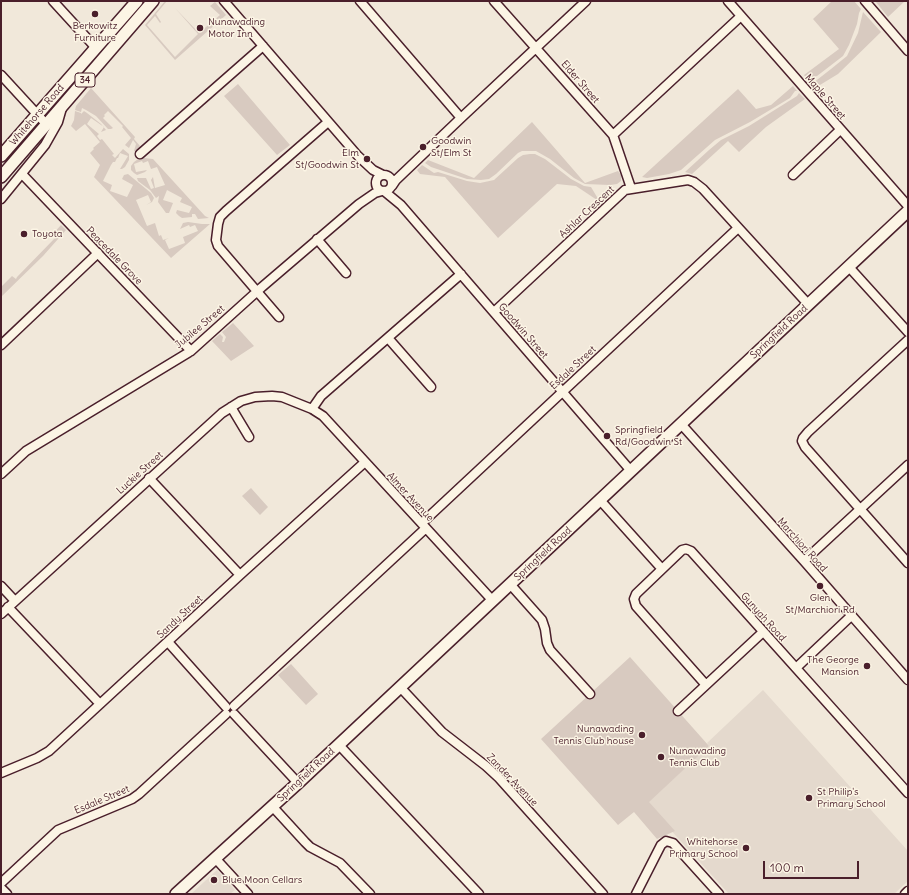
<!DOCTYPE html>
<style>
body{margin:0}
#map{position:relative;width:909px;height:895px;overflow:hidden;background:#f1e8da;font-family:Delius,sans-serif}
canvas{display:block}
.frame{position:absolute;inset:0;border:2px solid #4a1f2b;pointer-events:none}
.scale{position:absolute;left:763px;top:861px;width:96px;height:18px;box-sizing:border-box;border:2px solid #4a1f2b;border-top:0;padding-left:5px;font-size:12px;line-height:14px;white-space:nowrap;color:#4a1f2b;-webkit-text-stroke:3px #fcf5e5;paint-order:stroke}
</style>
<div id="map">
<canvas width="909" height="895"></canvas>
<div class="frame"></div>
<div class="scale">100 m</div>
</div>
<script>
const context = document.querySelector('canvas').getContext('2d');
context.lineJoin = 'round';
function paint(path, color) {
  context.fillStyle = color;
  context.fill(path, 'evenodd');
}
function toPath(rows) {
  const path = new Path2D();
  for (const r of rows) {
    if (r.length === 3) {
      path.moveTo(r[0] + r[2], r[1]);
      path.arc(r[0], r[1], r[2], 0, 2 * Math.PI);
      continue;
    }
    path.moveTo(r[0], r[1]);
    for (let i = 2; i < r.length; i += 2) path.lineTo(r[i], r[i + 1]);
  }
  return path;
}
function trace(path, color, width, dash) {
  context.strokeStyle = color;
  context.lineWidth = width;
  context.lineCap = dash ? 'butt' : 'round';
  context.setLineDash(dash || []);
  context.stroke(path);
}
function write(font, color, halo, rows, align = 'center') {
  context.font = font + ' Delius,sans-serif';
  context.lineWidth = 3;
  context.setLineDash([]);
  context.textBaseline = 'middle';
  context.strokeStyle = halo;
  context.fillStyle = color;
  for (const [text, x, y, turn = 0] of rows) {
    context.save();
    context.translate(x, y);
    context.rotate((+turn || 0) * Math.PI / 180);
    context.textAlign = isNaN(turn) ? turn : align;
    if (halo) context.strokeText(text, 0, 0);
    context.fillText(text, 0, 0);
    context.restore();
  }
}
const built = toPath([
 [763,690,908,851,908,881,894,894,729,894,646,803,709,746,707,743],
 [217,870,235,890,230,894,191,894]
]);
const green = toPath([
 [165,1,167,1,156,14,161,22,160,23,155,16,147,25,175,57,198,34,175,8,199,33,220,15,210,6,215,2,226,15,175,60,145,25],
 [832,1,854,1,861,9,859,13,857,24,849,45,843,56,817,76,810,78,809,81,804,75,839,49,813,19],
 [877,1,905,1,888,17,876,2],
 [863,12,881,32,838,74,815,88,810,83,813,83,831,69,847,56,858,33],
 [238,84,290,145,277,155,224,96],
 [793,86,797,91,795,91,790,98,750,122,715,140,681,170,669,174,647,178,642,177,738,89,756,109,771,105],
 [91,88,135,137,134,139,140,146,139,149,136,152,134,151,136,144,133,140,129,148,125,145,131,138,122,127,123,126,108,111,104,115,105,116,103,118,113,128,111,129,108,129,96,116,86,110,82,108,81,112,75,110,76,106],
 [799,93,805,99,766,127,739,152,728,141,692,174,685,172,709,150,721,140,749,126,797,96],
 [75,111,81,113,81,114,84,111,87,113,101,124,106,130,101,132,104,127,91,118,87,124,99,134,97,136,100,140,102,139,114,154,112,155,115,158,123,149,129,154,129,160,125,167,122,169,120,169,128,156,120,153,118,158,117,158,115,162,113,162,111,165,103,181,112,185,110,191,127,197,133,185,122,179,124,175,128,174,151,193,154,198,152,202,146,205,151,202,148,195,136,200,147,226,155,223,159,236,161,235,163,240,169,238,165,240,169,249,185,243,183,237,198,231,195,225,190,227,189,225,180,229,183,223,188,222,202,224,210,224,171,258,94,177,100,165,90,153,94,149,93,148,100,142,85,124,76,131,71,126,74,120],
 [532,122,585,183,618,171,621,175,621,181,617,184,610,185,585,184,574,178,550,159,536,151,522,151,518,153,496,174,489,179,481,180,467,179,431,167,425,163,428,160,474,178],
 [530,154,535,154,545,159,571,179,584,186,591,187,600,202,576,186,557,184,498,238,445,177,420,174,417,170,422,165,434,173,438,172,467,181,480,183,494,180,518,158,523,155],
 [144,158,153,159,205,216,209,218,198,219,195,214,192,214,192,217,182,218,179,216,176,213,177,210,189,213,192,207,180,202,182,198,167,190,163,200,173,203,169,213,166,213,158,202,159,196,156,198,150,190,138,181,137,178,146,178,151,189,154,188,151,180,153,177,155,188,165,185,157,167,151,169,148,161,143,163,142,161,134,164,136,172,147,170,145,172,137,175,134,173,131,170,131,166,134,162,138,159],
 [61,225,66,230,43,256,1,297,1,287,12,276,16,279,17,277,55,238,52,235],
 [233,323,254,346,231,361,212,341,220,334,223,337,222,342,224,342,226,337,222,332],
 [251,488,268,507,260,515,242,496],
 [630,657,709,746,649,802,675,831,657,839,634,812,618,825,541,739],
 [291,664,318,694,306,705,278,675]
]);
const minor = toPath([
 [53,1,96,48],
 [224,1,358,156,373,170,383,175],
 [360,1,461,118],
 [494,1,613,135,631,188],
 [728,1,908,206],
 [865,1,908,51],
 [1,75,47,125],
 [613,135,741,16],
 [140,154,263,46],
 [22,174,191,351],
 [384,183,8],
 [793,175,840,130],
 [392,186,396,180,461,118,586,1],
 [384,191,401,205,631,471],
 [1,199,45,145,58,122,62,108],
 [317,239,346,273],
 [849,267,908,332],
 [494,312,625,190,688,180,694,182,703,189,808,304],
 [279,317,218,246,216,240,218,224,220,217,226,211,328,122],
 [388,338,431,387],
 [908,340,808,432,803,438,802,441,805,447,908,563],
 [1,345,98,253],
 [231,407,249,437],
 [312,409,321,396,461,274],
 [681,424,804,561,908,680],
 [1,474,26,451,191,351,262,287,359,204,375,193,382,191],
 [149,478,240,575],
 [600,500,662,569],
 [422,523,738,228],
 [804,561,908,465],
 [510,584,542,620,545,629,547,643,550,650,590,694],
 [1,586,15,601],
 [8,607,100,704],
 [1,614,222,413,241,401,255,397,272,396,282,397,312,409,323,416,493,601],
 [168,642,226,707],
 [796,668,851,616],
 [706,685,636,606,634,599,636,594,682,550,686,549,691,551,908,793],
 [400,687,442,732,486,766,499,778,603,894],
 [234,706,426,528],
 [678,711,763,632],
 [234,714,298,783],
 [339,745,479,894],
 [1,773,37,758,49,751,240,575,365,462],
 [272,806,305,842,310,847,340,863,370,894],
 [215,858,248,894],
 [1,883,58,830,132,799,139,794,226,714],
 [1,888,7,894],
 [636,894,661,845,666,841,673,843,719,894],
 [905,894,908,891]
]);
const major = toPath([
 [1,156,137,1],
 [1,177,153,1],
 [176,894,298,783,908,211]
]);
const markers = [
 [95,14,4,"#4a1f2b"],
 [200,28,4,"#4a1f2b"],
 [423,147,4,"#4a1f2b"],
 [367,159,4,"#4a1f2b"],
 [24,234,4,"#4a1f2b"],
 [607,436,4,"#4a1f2b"],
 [820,586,4,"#4a1f2b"],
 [867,666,4,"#4a1f2b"],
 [642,735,4,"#4a1f2b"],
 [661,757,4,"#4a1f2b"],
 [809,798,4,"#4a1f2b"],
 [746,848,4,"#4a1f2b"],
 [214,880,4,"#4a1f2b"]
];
const shields = [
 [85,80,20]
];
const shieldNames = [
 ["34",85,80]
];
const poiNames = [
 ["Nunawading",208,22],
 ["Motor Inn",208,34],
 ["Berkowitz",95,26,"center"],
 ["Furniture",95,38,"center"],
 ["Goodwin",431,141],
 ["St/Elm St",431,153],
 ["Elm",359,153,"right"],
 ["St/Goodwin St",359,165,"right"],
 ["Toyota",32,234],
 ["Springfield",615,430],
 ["Rd/Goodwin St",615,442],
 ["Glen",820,598,"center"],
 ["St/Marchiori Rd",820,610,"center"],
 ["The George",859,660,"right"],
 ["Mansion",859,672,"right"],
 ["Nunawading",634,729,"right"],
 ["Tennis Club house",634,741,"right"],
 ["Nunawading",669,751],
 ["Tennis Club",669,763],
 ["St Philip's",817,792],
 ["Primary School",817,804],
 ["Whitehorse",738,842,"right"],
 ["Primary School",738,854,"right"],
 ["Blue Moon Cellars",222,880]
];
const streetNames = [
 ["Elder Street",580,82,49],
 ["Maple Street",825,97,49],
 ["Whitehorse Road",37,115,-49],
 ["Ashlar Crescent",587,212,-43],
 ["Peacedale Grove",114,256,46],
 ["Jubilee Street",200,327,-40],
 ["Goodwin Street",523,331,49],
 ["Springfield Road",779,332,-43],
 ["Esdale Street",573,368,-43],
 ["Luckie Street",140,473,-42],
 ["Almer Avenue",410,497,47],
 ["Marchiori Road",802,545,48],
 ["Springfield Road",543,554,-43],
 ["Sandy Street",180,617,-43],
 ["Gunyah Road",763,617,48],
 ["Springfield Road",306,775,-43],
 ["Zander Avenue",512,780,46],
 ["Esdale Street",102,800,-23]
];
paint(built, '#e4d9cd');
paint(green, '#d8cac0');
trace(minor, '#4a1f2b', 11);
trace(major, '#4a1f2b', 14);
trace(minor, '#fcf5e5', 8);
trace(major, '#fcf5e5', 11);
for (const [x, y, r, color] of markers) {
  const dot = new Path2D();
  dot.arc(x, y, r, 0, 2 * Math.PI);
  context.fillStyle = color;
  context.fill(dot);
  trace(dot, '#fcf5e5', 1.5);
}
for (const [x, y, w] of shields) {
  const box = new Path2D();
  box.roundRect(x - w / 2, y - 7, w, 14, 3);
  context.fillStyle = '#fcf5e5';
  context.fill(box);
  trace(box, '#4a1f2b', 1);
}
write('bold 9px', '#4a1f2b', null, shieldNames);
write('10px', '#4a1f2b', '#fcf5e5', poiNames, 'left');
write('10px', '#4a1f2b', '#fcf5e5', streetNames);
</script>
